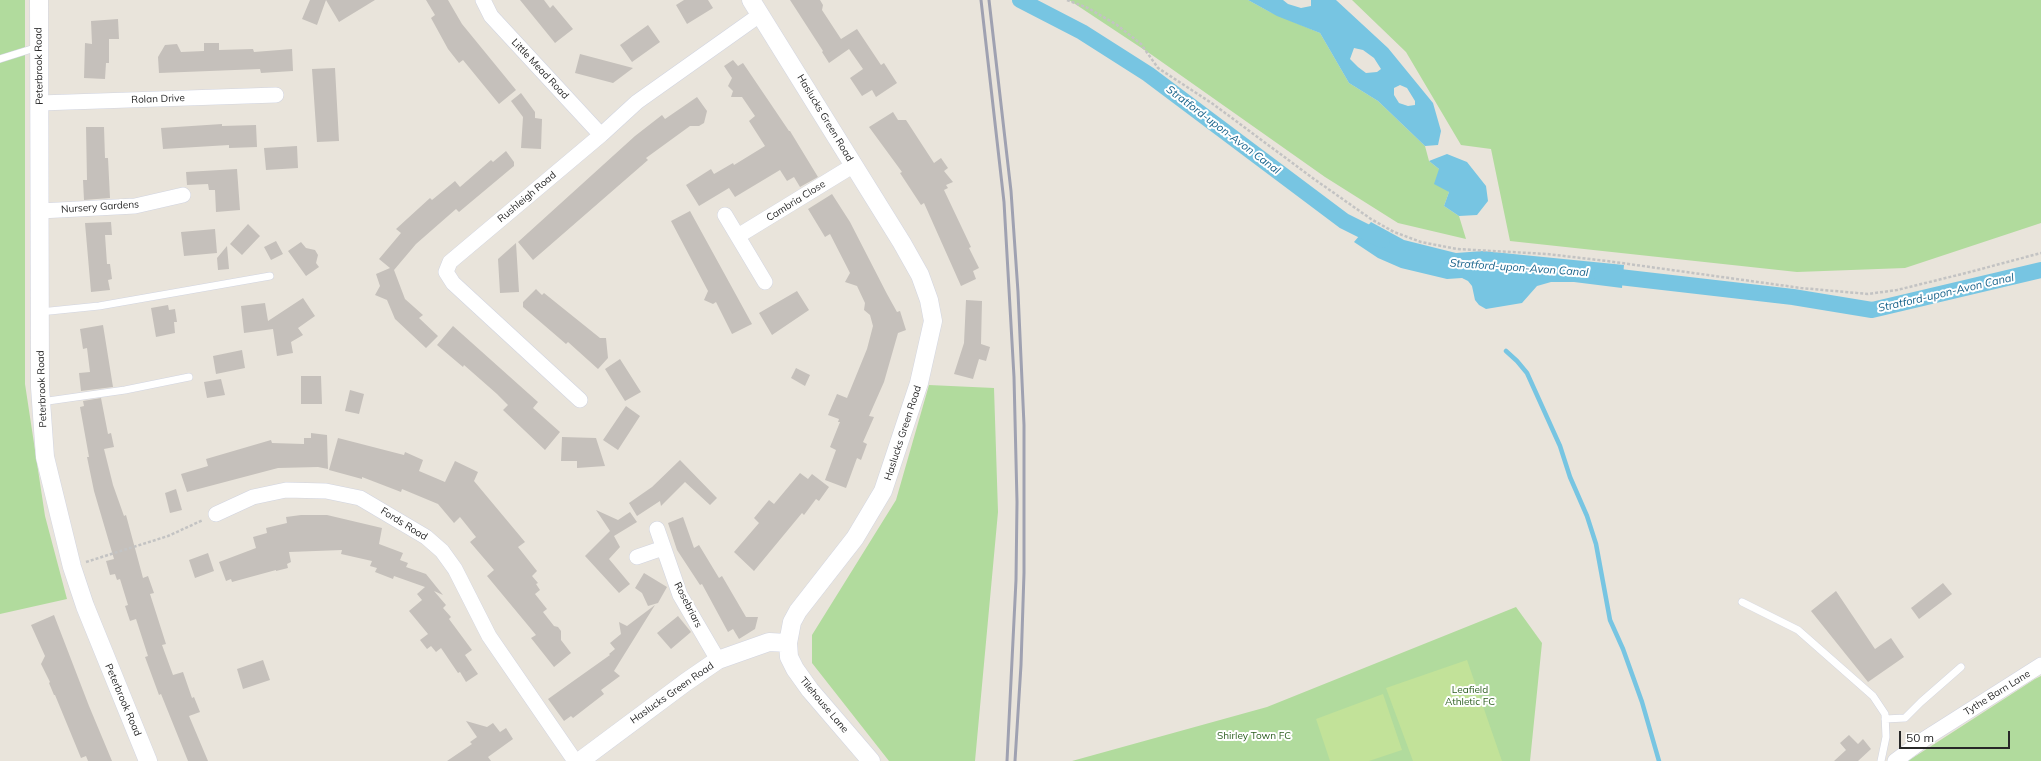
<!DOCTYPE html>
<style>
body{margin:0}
#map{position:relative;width:2041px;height:761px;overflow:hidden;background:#e9e4db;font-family:Mulish,sans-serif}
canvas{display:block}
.scale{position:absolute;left:1899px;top:731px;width:111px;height:18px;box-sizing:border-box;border:2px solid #282828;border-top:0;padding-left:5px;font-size:12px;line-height:14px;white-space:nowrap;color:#282828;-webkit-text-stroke:3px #fff;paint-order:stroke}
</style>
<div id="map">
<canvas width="2041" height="761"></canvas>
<div class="scale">50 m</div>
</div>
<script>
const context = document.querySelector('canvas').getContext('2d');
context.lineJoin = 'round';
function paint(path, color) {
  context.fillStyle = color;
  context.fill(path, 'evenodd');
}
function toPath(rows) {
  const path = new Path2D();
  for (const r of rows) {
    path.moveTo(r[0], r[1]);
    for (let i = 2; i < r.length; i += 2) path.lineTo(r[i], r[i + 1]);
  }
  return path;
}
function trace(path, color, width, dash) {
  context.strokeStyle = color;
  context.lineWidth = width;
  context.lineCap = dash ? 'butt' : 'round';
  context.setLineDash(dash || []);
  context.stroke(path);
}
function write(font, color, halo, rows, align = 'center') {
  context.font = font + ' Mulish,sans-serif';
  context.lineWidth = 4;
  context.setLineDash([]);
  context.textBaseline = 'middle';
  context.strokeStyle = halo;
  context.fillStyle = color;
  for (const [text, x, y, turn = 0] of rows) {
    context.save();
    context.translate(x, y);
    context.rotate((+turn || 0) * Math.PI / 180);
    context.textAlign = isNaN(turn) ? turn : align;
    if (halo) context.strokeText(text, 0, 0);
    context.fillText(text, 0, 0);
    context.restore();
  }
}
const green = toPath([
 [0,0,25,0,25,384,45,516,67,599,0,614],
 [1069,0,1248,0,1270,12,1320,33,1349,83,1378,101,1425,146,1429,161,1439,169,1449,192,1444,206,1459,216,1466,239,1398,223,1325,177,1152,55],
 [1352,0,2041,0,2041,223,1905,268,1797,272,1510,241,1491,149,1461,145,1406,52],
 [929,385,994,388,998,512,975,761,889,761,812,663,812,635,896,500],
 [1516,607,1542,643,1530,761,1072,761,1267,707],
 [2041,676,2041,761,1908,761,2035,679]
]);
const pitch = toPath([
 [1467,660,1502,761,1413,761,1386,688],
 [1383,694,1402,750,1369,761,1330,761,1316,719]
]);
const water = toPath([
 [1248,0,1283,0,1288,4,1301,8,1311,6,1311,0,1336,0,1388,48,1433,103,1441,131,1438,145,1425,146,1378,101,1349,83,1320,33,1277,16],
 [1354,48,1363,50,1374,58,1381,69,1377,72,1366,73,1358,67,1350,59],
 [1400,85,1407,88,1415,101,1415,105,1408,106,1399,103,1394,95,1394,88],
 [1447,154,1467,162,1486,186,1488,201,1477,215,1459,216,1444,206,1449,192,1434,184,1439,169,1429,161],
 [1371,222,1404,240,1456,253,1483,251,1624,265,1622,288,1574,282,1551,282,1537,286,1522,303,1486,309,1479,305,1475,300,1472,286,1468,281,1462,278,1447,279,1401,268,1378,258,1354,242]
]);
const stream = toPath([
 [1506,351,1517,361,1527,373,1560,446,1570,477,1587,516,1596,544,1610,620,1623,649,1642,702,1659,761]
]);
const canal = toPath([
 [1020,0,1082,32,1148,74,1344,221,1382,240],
 [1602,275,1793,297,1872,310,2041,270]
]);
const building = toPath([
 [310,0,375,0,339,22,326,0,317,25,302,19],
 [426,0,448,0,462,24,516,90,499,104,463,60,459,63,448,49,431,18,435,15],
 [520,0,544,0,550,8,553,5,573,29,555,43],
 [684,0,708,0,713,8,687,24,676,5],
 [790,0,820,0,823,5,822,10,841,39,857,29,881,65,884,63,897,83,876,97,872,90,862,96,850,78,863,69,849,49,829,63,822,52,823,51],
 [118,19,119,39,109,39,109,63,106,63,105,79,84,78,85,43,92,44,91,21],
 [648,25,660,42,632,62,620,45],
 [204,43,219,43,219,50,253,49,254,52,292,49,293,71,261,73,260,69,159,73,158,57,165,45,177,44,181,52,204,51],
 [580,54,633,68,613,83,575,73],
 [733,60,738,66,743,63,789,131,790,131,818,177,800,187,794,177,787,181,780,170,735,197,729,188,699,206,686,185,711,169,714,174,733,163,734,165,765,146,749,121,755,116,742,97,731,97,733,91,728,86,732,78,724,66],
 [335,68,339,141,317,142,312,69],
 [521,93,535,112,535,118,542,119,541,149,521,148,523,117,511,101],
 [697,97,707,111,704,123,699,126,690,126,646,158,648,160,533,260,518,242,635,136,662,115,665,119],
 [893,112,898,120,906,120,934,163,941,158,948,168,944,171,953,182,946,185,948,188,944,190,971,247,969,248,979,268,973,271,976,279,961,286,924,203,921,205,900,173,902,172,869,127],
 [222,124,222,126,256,125,257,147,229,148,229,145,163,149,161,128],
 [86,127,104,127,105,158,108,158,110,198,84,200,83,180,87,180],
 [297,146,298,168,266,170,264,148],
 [506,151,514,162,514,166,459,212,456,209,416,244,394,270,405,299,423,315,419,318,438,336,426,348,395,319,387,300,375,295,380,286,376,274,390,268,379,259,401,233,396,229,430,198,432,200,455,181,460,187,491,160,493,162],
 [237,169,240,210,216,212,215,190,209,190,208,184,187,185,186,172],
 [832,194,850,222,887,294,897,312,900,311,906,330,898,333,884,382,869,416,874,417,863,442,867,444,861,460,857,458,846,488,825,480,836,450,830,447,840,422,838,422,839,419,828,415,837,394,847,398,867,349,873,326,870,315,864,310,865,303,857,286,845,282,850,273,830,234,825,237,808,209],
 [690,211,752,324,732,334,716,302,713,304,704,300,708,291,671,221],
 [111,222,112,235,105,235,107,264,110,264,112,279,108,280,110,290,91,292,85,223],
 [248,224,260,236,242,255,230,244],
 [215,229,217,253,184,256,181,232],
 [276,241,283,254,271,260,264,247],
 [301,242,306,248,315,250,318,255,316,263,319,267,306,276,288,251],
 [516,243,519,292,500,293,498,259],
 [227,246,229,269,218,270,217,258],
 [536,289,542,295,544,293,600,338,606,338,608,358,598,369,568,342,566,344,523,307,523,302],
 [797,291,809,310,772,335,759,313],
 [303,298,315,316,298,328,303,335,291,342,293,353,277,356,273,329,244,333,241,306,265,303,268,321],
 [966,300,982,301,981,344,990,347,986,361,979,359,973,379,954,374,964,343],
 [168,305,169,310,175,309,177,322,174,322,175,333,156,337,151,308],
 [103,325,113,387,81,391,79,373,90,372,87,348,83,349,80,329],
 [453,326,538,402,533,408,560,432,545,450,503,410,508,405,497,394,464,365,463,367,437,345],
 [242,350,245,368,216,374,213,356],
 [620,359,641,392,625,401,605,369],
 [796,368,810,375,805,386,791,378],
 [301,376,321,376,322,404,301,404],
 [221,379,225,395,207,398,204,382],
 [350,390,364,394,359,414,345,411],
 [101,398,108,434,111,433,114,447,104,449,113,485,124,516,126,515,143,578,148,576,154,593,150,594,166,644,162,645,173,675,183,672,192,698,194,697,200,712,189,716,208,761,188,761,161,694,159,695,145,657,148,656,136,619,130,621,125,606,128,605,120,579,117,580,115,574,110,575,106,561,114,559,94,491,87,457,89,457,80,407,84,406,83,401],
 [626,406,640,416,618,450,603,440],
 [311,433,327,435,328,469,318,467,278,468,187,492,181,474,208,466,206,459,271,440,272,443,304,444,304,438,311,438],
 [562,437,596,438,605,466,577,468,577,461,561,461],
 [338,438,404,455,405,452,423,460,419,471,445,482,455,461,478,472,474,481,525,542,518,547,537,571,532,576,538,583,536,584,540,590,535,594,547,609,543,612,554,626,558,627,561,631,561,640,571,653,554,667,531,638,536,635,487,576,494,570,470,542,476,537,460,517,454,523,438,504,402,489,401,492,362,477,362,479,329,470],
 [680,460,717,498,710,505,685,482,661,506,660,501,637,516,629,503,652,487],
 [800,473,808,479,812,474,829,487,819,501,816,499,804,515,802,513,754,571,734,552,759,523,754,518,769,500,774,504],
 [176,489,182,510,170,513,165,493],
 [596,510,618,520,630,512,637,522,614,536,620,547,609,559,630,584,619,593,585,556,610,531],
 [301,515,327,515,382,528,379,544,403,553,400,560,408,563,406,567,426,574,443,595,434,591,446,605,443,608,451,617,449,619,472,650,465,655,478,674,466,682,460,672,458,673,441,648,436,652,431,646,427,649,420,640,428,634,409,611,422,600,417,594,425,587,394,576,393,579,375,572,377,568,370,566,372,561,341,554,342,550,289,552,291,562,287,564,288,568,276,571,276,570,232,582,231,579,226,581,219,562,256,548,253,537,267,533,266,528,287,523,286,517],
 [683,517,694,548,699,545,719,578,722,576,746,617,758,617,755,629,739,639,733,629,728,632,702,584,700,585,677,550,668,523],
 [208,553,214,571,195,578,189,560],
 [644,573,667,587,658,603,648,606,642,593,635,588],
 [1943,583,1952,594,1919,619,1911,608],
 [1836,591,1875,649,1891,638,1904,657,1868,682,1811,611],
 [655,605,614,671,620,676,601,690,604,694,573,718,571,716,564,721,548,699,610,655,609,654,615,649,610,643,621,634,619,622,627,626],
 [54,615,89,706,112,761,88,761,86,756,81,758,55,695,54,695,49,683,50,682,41,664,45,656,31,625],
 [678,616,691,632,671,649,657,633],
 [263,660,270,680,243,689,237,669],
 [466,721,487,727,493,723,500,732,506,728,513,739,488,757,491,761,447,761,472,744,470,742,477,737],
 [1849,735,1858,744,1863,739,1871,749,1858,761,1834,761,1846,750,1840,743]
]);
const path = toPath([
 [1067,0,1088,8,1117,25,1141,44,1158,68,1213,104,1314,179,1371,219,1394,232,1421,242,1457,249,1547,254,1607,261,1801,288,1868,294,1897,290,1966,273,2041,253],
 [86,562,168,536,203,520]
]);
const service = toPath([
 [0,59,38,47],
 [40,312,99,306,270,276],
 [41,402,125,390,189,377],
 [1742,602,1798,630,1873,696,1885,714,1886,737,1881,761],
 [1885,719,1905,718,1921,702,1961,667]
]);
const minor = toPath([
 [483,0,491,16,601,135],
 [40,103,276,95],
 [40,211,135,206,183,195],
 [725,215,765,282],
 [738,236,854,165],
 [580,400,453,283,446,272,450,262,601,135,637,102,761,14],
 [216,514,253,497,286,490,326,491,360,498,426,537,442,551,455,569,489,636,575,761],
 [657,529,680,595,718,660],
 [637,557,663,548],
 [1895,761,1926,738,2041,665]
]);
const tertiary = toPath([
 [39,0,40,387,45,457,72,567,85,606,148,761],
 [751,0,902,243,920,275,929,300,933,321,919,383,883,491,855,538,798,611,792,622,788,643,789,657,795,669,810,690,871,761],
 [580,761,686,682,718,660,769,642,788,643]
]);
const rail = toPath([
 [981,0,1004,202,1014,377,1017,502,1016,580,1007,761],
 [989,0,1011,191,1018,292,1024,425,1024,573,1021,665,1015,761]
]);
const streetNames = [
 ["Peterbrook Road",39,66,-91],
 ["Little Mead Road",540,69,47],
 ["Rolan Drive",158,99,-2],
 ["Haslucks Green Road",825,118,59],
 ["Rushleigh Road",527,197,-40],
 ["Cambria Close",796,201,-32],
 ["Nursery Gardens",100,207,-4],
 ["Peterbrook Road",42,389,-92],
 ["Haslucks Green Road",903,433,-72],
 ["Fords Road",404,524,32],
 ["Rosebriars",688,605,63],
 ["Haslucks Green Road",672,693,-35],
 ["Tythe Barn Lane",1997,693,-32],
 ["Peterbrook Road",123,700,67],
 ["Tilehouse Lane",824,705,50]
];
const parkNames = [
 ["Leafield",1470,690],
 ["Athletic FC",1470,702],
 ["Shirley Town FC",1254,736]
];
const waterNames = [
 ["Stratford-upon-Avon Canal",1223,130,37],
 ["Stratford-upon-Avon Canal",1519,268,4],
 ["Stratford-upon-Avon Canal",1946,293,-13]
];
paint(green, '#b1db9d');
paint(pitch, '#c2e299');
paint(water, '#77c5e2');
trace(stream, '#77c5e2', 4.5);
trace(canal, '#77c5e2', 16);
paint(building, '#c5c0bb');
trace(service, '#d1d4e0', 8);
trace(minor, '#d1d4e0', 16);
trace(tertiary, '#d1d4e0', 19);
trace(path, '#c3c3c3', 2.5, [3, 2]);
trace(service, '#fff', 7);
trace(minor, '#fff', 15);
trace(tertiary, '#fff', 18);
trace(rail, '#9fa1b1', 3);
write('10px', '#282828', '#fff', streetNames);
write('10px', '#2c5e20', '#fff', parkNames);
write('italic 11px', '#19638b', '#fff', waterNames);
</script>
